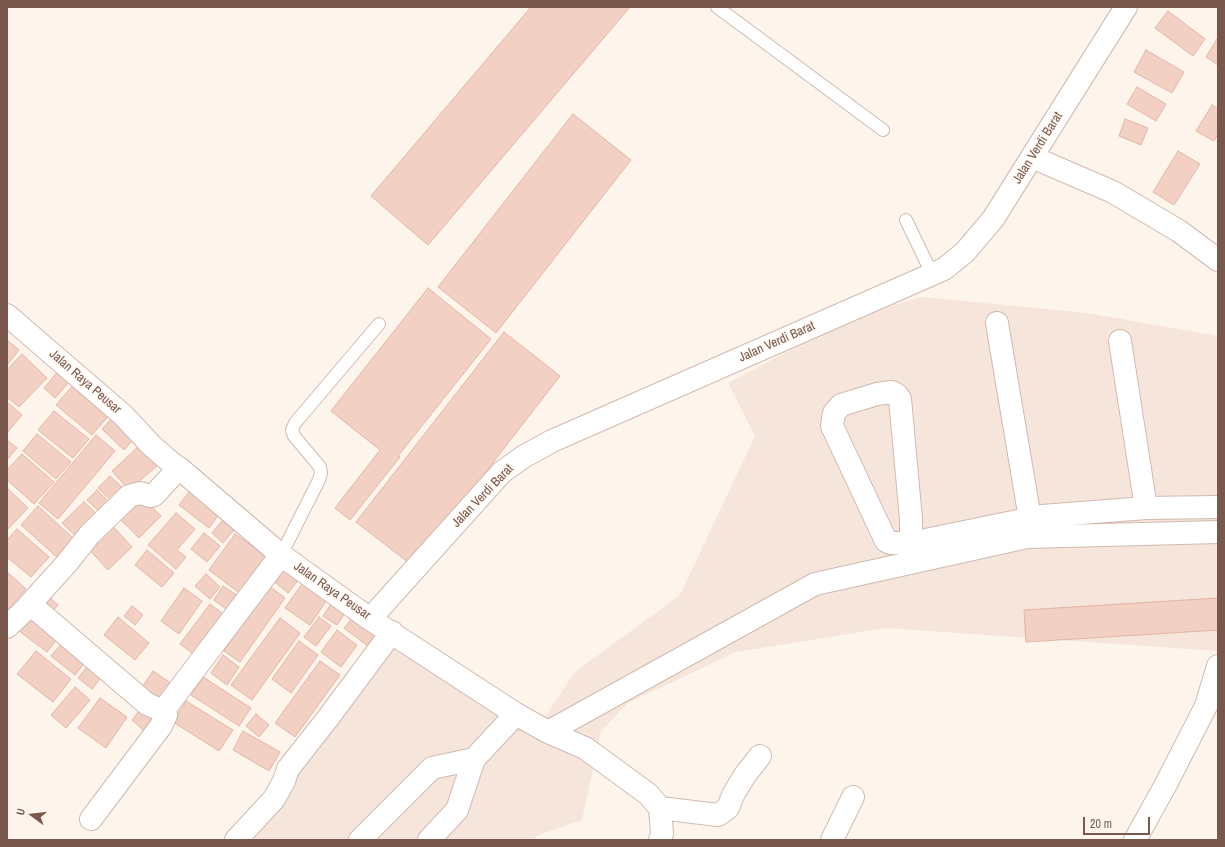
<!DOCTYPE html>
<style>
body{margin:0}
#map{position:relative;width:1225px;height:847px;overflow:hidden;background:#fdf4ec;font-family:"Archivo Narrow",sans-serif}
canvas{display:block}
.frame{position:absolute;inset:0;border:8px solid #79574d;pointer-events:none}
.north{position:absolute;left:12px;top:795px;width:40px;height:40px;-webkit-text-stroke:3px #fff9f3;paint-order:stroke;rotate:285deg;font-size:11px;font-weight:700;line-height:16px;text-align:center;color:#79574d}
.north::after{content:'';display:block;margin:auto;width:14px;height:18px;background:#79574d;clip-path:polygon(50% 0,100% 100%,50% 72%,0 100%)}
.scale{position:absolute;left:1083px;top:817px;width:67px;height:18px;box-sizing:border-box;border:2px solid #79574d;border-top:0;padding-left:5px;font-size:12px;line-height:14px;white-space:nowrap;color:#79574d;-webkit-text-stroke:3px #fff9f3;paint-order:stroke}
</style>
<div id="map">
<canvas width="1225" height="847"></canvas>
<div class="frame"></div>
<div class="north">U</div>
<div class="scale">20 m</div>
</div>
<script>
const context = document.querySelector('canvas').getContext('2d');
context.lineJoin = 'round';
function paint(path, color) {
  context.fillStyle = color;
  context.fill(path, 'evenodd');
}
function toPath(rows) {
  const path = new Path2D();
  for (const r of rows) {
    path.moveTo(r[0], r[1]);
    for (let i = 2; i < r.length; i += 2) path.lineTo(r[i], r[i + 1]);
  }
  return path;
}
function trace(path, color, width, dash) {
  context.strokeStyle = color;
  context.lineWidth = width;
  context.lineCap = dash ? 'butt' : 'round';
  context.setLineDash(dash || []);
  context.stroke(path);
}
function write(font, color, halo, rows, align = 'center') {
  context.font = font + ' "Archivo Narrow",sans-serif';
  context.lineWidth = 3.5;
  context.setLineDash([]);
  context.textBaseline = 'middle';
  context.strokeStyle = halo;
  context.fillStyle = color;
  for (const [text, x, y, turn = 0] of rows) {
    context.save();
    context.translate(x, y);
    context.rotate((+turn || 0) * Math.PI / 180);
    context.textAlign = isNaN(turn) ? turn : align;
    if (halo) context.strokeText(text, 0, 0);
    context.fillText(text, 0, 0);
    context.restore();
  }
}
const residential = toPath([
 [922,297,1087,313,1218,336,1218,651,886,628,736,652,628,703,601,731,582,820,536,836,534,840,239,840,385,638,535,732,575,672,680,595,755,436,728,383,857,315]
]);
const building = toPath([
 [531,7,630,7,428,245,371,196,531,7],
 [1168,11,1205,39,1193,56,1155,28,1168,11],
 [1217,39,1218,40,1218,65,1206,57,1217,39],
 [1146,50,1184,72,1172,93,1134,72,1146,50],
 [1137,87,1166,104,1156,121,1127,104,1137,87],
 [1212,105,1218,109,1218,134,1214,141,1196,131,1212,105],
 [573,114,631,160,496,333,438,287,573,114],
 [1125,119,1148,128,1141,145,1119,136,1125,119],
 [1178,151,1200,164,1174,205,1153,192,1178,151],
 [428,288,491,339,398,456,400,457,350,520,335,508,380,450,331,411,428,288],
 [504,332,560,376,413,566,356,522,504,332],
 [7,340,19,350,7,365,7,340],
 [22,354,47,378,19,407,7,397,7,370,22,354],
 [60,369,72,379,55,398,44,388,60,369],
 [75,383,111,413,92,435,56,405,75,383],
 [7,402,22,415,7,433,7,402],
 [54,411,89,439,73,458,38,430,54,411],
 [114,416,136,436,124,450,102,429,114,416],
 [37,434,71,462,56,479,23,451,37,434],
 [96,435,115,451,58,519,39,503,96,435],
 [7,440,17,448,7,460,7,440],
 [139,446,157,466,129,490,112,471,139,446],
 [22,454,54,482,34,504,7,480,7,470,22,454],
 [110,476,126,491,114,503,98,488,110,476],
 [193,487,222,510,209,528,179,505,193,487],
 [7,488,28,508,8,529,7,528,7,488],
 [97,490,112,505,103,515,87,500,97,490],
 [139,494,161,516,139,538,117,516,139,494],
 [84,502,99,516,78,538,62,523,84,502],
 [38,506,74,539,58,558,21,525,38,506],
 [176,513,195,529,177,550,186,557,176,569,148,545,176,513],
 [227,515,238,525,223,543,212,533,227,515],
 [109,522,132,547,108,570,85,545,109,522],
 [17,529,49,557,31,577,7,557,7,540,17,529],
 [204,533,220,546,207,562,191,549,204,533],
 [235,534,273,561,246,598,209,570,235,534],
 [147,550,174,573,162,587,135,565,147,550],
 [287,560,304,573,288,593,271,579,287,560],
 [7,572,26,589,7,611,7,572],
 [206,574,220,587,210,599,195,586,206,574],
 [307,577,331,594,310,625,285,608,307,577],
 [223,586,244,600,234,615,214,600,223,586],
 [269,586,285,598,240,662,224,651,269,586],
 [184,588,202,601,179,634,161,621,184,588],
 [47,595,58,605,49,615,38,604,47,595],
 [335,598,349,607,337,625,323,616,335,598],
 [1218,598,1218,630,1026,642,1024,610,1218,598],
 [210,604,230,619,200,659,180,644,210,604],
 [132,606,143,615,135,625,124,616,132,606],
 [355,615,383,636,373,650,344,628,355,615],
 [118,617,149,643,135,660,104,635,118,617],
 [319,617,331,626,316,646,304,637,319,617],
 [29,618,57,639,47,652,19,631,29,618],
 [280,618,300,633,252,700,231,685,280,618],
 [337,630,357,645,341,667,321,652,337,630],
 [299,641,318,655,291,693,272,679,299,641],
 [63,642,86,661,75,675,51,656,63,642],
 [36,651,71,679,53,702,17,674,36,651],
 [223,655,239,667,227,685,211,673,223,655],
 [320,661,340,675,295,737,275,723,320,661],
 [90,663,104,674,92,689,78,678,90,663],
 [153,671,175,686,160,708,138,693,153,671],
 [203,677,251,708,239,726,191,695,203,677],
 [75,687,90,700,66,728,51,715,75,687],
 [100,698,127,717,106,748,78,728,100,698],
 [186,701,233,730,219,751,173,722,186,701],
 [143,706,162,721,150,736,132,720,143,706],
 [256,714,269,725,259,737,246,726,256,714],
 [243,731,280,752,269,771,233,750,243,731]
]);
const lane = toPath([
 [717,7,883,130],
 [906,220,932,274],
 [281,555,319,480,321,473,320,467,294,436,292,430,295,423,379,324]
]);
const street = toPath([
 [1032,157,1113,192,1179,231,1218,260],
 [7,315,123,415,152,446,174,465,179,468,281,555,370,619,516,714,548,732,585,748,648,794,660,808,662,834,660,840],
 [997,323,1030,519],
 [1120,341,1146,508],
 [911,543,911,519,900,399,897,395,892,392,877,394,841,405,834,413,832,426,886,541,890,543,911,543,1042,516,1146,508,1218,507],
 [30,604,147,704,163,711,281,555],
 [370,619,502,472,523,457,552,441,944,269,965,252,993,219,1126,7],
 [7,627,26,609,30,604,67,563,90,534,125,500,129,496,140,493,150,496,154,495,179,468],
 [548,732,815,584,1027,537,1218,532],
 [660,808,718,815,728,808,733,795,745,775,760,756],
 [91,819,161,726,166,715,163,711],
 [236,840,274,799,284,781,288,769,328,718,392,632],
 [360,840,432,768,474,759],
 [429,840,457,810,474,759,516,714],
 [832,840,853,797],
 [1135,840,1165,786,1206,706,1218,666]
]);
const streetNames = [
 ["Jalan Verdi Barat",1038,148,-58],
 ["Jalan Verdi Barat",777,342,-24],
 ["Jalan Raya Peusar",85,382,41],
 ["Jalan Verdi Barat",483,496,-46],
 ["Jalan Raya Peusar",332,591,35]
];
paint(residential, '#f5e5da');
paint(building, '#f2d0c3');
trace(building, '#e5b4a4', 1);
trace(lane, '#d0bab0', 14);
trace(street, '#d0bab0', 24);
trace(lane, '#fff', 12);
trace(street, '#fff', 22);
write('13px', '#79574d', '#fff9f3', streetNames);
</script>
